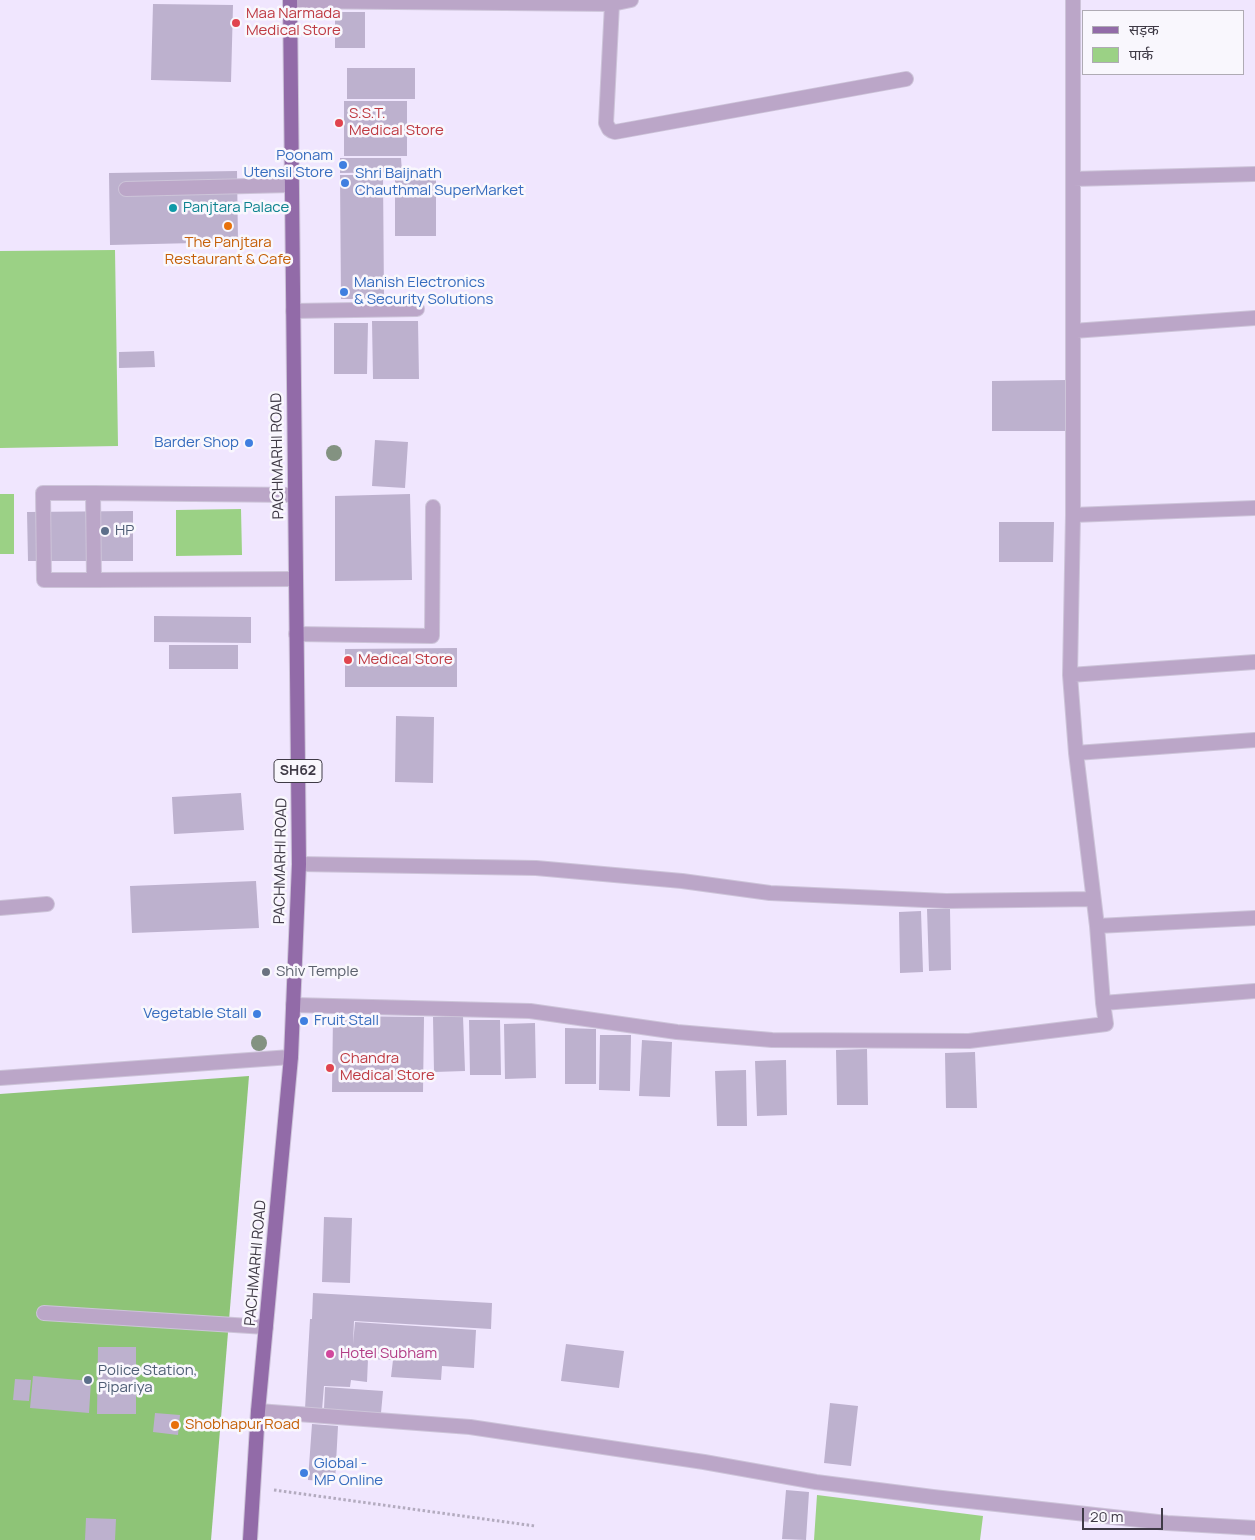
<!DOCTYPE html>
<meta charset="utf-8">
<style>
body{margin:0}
#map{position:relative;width:1255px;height:1540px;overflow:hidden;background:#f0e6fe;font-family:Manrope,"Noto Sans Devanagari",sans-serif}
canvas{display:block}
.legend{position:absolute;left:1082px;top:10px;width:162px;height:65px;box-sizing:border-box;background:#f9f7fd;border:1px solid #afabb4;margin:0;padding:6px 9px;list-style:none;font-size:15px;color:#3f3a46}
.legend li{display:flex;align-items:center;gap:10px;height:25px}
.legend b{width:25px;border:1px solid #afabb4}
.scale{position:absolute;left:1082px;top:1508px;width:81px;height:22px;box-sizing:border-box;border:2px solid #3f3a46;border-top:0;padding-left:6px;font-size:15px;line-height:18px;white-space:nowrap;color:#3f3a46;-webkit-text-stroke:4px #f9f7fd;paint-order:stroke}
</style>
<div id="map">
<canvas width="1255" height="1540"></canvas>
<ul class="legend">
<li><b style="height:6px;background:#926ba8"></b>सड़क</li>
<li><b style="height:14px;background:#9bd185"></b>पार्क</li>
</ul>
<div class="scale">20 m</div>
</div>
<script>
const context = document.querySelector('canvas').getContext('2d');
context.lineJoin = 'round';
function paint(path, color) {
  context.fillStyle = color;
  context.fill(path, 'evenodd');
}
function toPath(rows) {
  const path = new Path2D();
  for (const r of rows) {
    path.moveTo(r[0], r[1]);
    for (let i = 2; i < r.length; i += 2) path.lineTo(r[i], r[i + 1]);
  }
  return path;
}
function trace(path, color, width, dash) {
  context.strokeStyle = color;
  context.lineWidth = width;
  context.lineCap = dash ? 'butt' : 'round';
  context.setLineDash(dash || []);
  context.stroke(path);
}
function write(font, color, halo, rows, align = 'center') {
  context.font = font + ' Manrope,sans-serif';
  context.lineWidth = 5;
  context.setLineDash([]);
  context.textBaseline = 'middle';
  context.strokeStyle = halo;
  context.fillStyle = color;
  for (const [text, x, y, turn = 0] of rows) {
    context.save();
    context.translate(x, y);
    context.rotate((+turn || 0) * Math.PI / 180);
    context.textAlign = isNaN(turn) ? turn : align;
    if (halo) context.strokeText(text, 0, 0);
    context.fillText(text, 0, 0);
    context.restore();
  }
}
const green = toPath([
 [115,250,118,446,0,448,0,251],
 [0,494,14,494,14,554,0,554],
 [241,509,242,555,176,556,176,510],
 [817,1495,983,1516,980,1540,814,1540]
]);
const forest = toPath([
 [249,1076,211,1540,0,1540,0,1094]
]);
const building = toPath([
 [153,4,233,5,231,82,151,80],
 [335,12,365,12,365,48,335,48],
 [347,68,415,68,415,99,347,99],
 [344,101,407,101,407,156,344,156],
 [340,158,401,158,402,172,340,173],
 [237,171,238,242,110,245,109,173],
 [340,175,383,175,384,299,341,299],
 [395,176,436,176,436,236,395,236],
 [372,321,418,321,419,379,373,379],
 [334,323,368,323,367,374,334,374],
 [154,351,155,367,119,368,119,352],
 [1068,380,1068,431,992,431,992,381],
 [375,440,408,442,405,488,372,486],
 [410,494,412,580,335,581,335,496],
 [133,511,133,561,28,561,27,512],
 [999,522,1054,522,1053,562,999,562],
 [154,616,251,617,251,643,154,642],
 [169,645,238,645,238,669,169,669],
 [457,648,457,687,345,687,345,649],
 [396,716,434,717,433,783,395,782],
 [241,793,244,830,174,834,172,797],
 [256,881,259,928,132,933,130,886],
 [927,909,950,909,951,970,929,971],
 [921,911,923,972,900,973,899,912],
 [333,1016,424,1017,423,1092,332,1092],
 [463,1016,465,1071,434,1072,433,1017],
 [469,1020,500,1020,501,1075,470,1075],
 [535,1023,536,1078,505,1079,504,1024],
 [565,1028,596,1029,596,1084,565,1084],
 [600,1035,631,1035,630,1091,599,1090],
 [642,1040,672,1042,670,1097,639,1096],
 [867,1049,868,1105,837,1105,836,1050],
 [975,1052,977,1108,946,1108,945,1053],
 [786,1060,787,1115,757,1116,755,1061],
 [746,1070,747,1126,717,1126,715,1071],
 [324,1217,352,1218,350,1283,322,1282],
 [313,1293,492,1303,491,1329,354,1321,353,1344,355,1322,476,1330,474,1368,442,1366,441,1380,391,1377,393,1360,368,1359,367,1382,351,1380,350,1387,324,1386,322,1410,305,1409,310,1319,312,1319],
 [566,1344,624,1351,619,1388,561,1381],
 [98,1347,136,1347,136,1414,97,1414],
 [33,1376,91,1381,89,1413,30,1408],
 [15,1379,31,1380,29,1401,13,1400],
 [325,1387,383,1391,381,1413,324,1409],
 [830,1403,858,1406,851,1466,824,1463],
 [155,1413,180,1415,178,1435,153,1432],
 [312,1424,338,1426,335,1482,308,1480],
 [786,1490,809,1492,806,1540,782,1539],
 [86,1518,116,1519,115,1540,85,1540]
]);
const path = toPath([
 [274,1490,535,1526]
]);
const service = toPath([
 [126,189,291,185],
 [293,311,417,309],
 [43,493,93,493,94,580,44,580,43,493],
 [93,493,295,495],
 [94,580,295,579],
 [296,634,432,636,433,507],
 [44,1313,266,1327]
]);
const minor = toPath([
 [1073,0,1073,515,1070,675,1076,753,1097,926,1103,1003,1255,991],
 [290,1,612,4,631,0],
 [612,4,606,123,609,129,612,131,615,132,906,79],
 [1073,179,1255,174],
 [1073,331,1255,318],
 [1073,515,1255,508],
 [1070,675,1255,662],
 [1076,753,1255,740],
 [299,864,536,868,682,881,770,893,946,901,1093,899],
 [0,908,47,904],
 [1097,926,1255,918],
 [293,1005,530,1011,677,1032,772,1040,969,1041,1106,1024,1103,1003],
 [0,1078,291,1057],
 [258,1411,470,1427,704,1462,816,1482,933,1497,1167,1523,1255,1528]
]);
const primary = toPath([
 [250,1540,258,1411,291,1057,299,864,290,0]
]);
const trees = [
 [334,453],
 [259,1043]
];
const markers = [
 [236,23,5,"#e0444e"],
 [339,123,5,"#e0444e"],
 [343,165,5,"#3f7fe0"],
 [345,183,5,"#3f7fe0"],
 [173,208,5,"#0f9aa8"],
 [228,226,5,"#e8710a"],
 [344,292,5,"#3f7fe0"],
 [249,443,5,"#3f7fe0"],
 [105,531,5,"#5c6f8a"],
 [348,660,5,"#e0444e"],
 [266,972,5,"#6b7280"],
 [257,1014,5,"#3f7fe0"],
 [304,1021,5,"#3f7fe0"],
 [330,1068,5,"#e0444e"],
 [330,1354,5,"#d1479c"],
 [88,1380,5,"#5c6f8a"],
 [175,1425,5,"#e8710a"],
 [304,1473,5,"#3f7fe0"]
];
const shields = [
 [298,771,48]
];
const shieldNames = [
 ["SH62",298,771]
];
const healthNames = [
 ["Maa Narmada",246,14],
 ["Medical Store",246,31],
 ["S.S.T.",349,114],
 ["Medical Store",349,131],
 ["Medical Store",358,660],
 ["Chandra",340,1059],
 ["Medical Store",340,1076]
];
const shopNames = [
 ["Poonam",333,156,"right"],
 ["Utensil Store",333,173,"right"],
 ["Shri Baijnath",355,174],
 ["Chauthmal SuperMarket",355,191],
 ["Manish Electronics",354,283],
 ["& Security Solutions",354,300],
 ["Barder Shop",239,443,"right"],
 ["Vegetable Stall",247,1014,"right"],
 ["Fruit Stall",314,1021],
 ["Global -",314,1464],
 ["MP Online",314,1481]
];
const cultureNames = [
 ["Panjtara Palace",183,208]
];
const foodNames = [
 ["The Panjtara",228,243],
 ["Restaurant & Cafe",228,260],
 ["Shobhapur Road",185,1425,"left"]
];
const streetNames = [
 ["PACHMARHI ROAD",278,456,-91],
 ["PACHMARHI ROAD",281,861,-89],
 ["PACHMARHI ROAD",256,1263,-85]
];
const serviceNames = [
 ["HP",115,531],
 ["Police Station,",98,1371],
 ["Pipariya",98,1388]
];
const worshipNames = [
 ["Shiv Temple",276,972]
];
const hotelNames = [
 ["Hotel Subham",340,1354]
];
paint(green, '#9bd185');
paint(forest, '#8ec477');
paint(building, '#bdb1ce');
trace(service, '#cdc4d9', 16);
trace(minor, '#cdc4d9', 16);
trace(primary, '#cdc4d9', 16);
trace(path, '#b3abbf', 3, [2.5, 2.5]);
trace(service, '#bba6c8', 14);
trace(minor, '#bba6c8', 14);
trace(primary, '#926ba8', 14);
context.fillStyle = '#839281';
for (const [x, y] of trees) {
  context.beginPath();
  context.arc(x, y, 8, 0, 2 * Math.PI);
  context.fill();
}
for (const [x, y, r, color] of markers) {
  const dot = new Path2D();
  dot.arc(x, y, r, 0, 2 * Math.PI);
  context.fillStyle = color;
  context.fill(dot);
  trace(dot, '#f9f7fd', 2);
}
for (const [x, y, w] of shields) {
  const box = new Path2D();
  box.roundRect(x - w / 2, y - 11.5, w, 23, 4);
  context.fillStyle = '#f9f7fd';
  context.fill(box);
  trace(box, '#3f3a46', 1);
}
write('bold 14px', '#3f3a46', null, shieldNames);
write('15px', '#be3a42', '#f9f7fd', healthNames, 'left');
write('15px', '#366cbe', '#f9f7fd', shopNames, 'left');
write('15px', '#0d838f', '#f9f7fd', cultureNames, 'left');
write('15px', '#c56008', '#f9f7fd', foodNames);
write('15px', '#3f3a46', '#f9f7fd', streetNames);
write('15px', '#4e5e75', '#f9f7fd', serviceNames, 'left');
write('15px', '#5b616d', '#f9f7fd', worshipNames, 'left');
write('15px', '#b23c85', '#f9f7fd', hotelNames, 'left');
</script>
